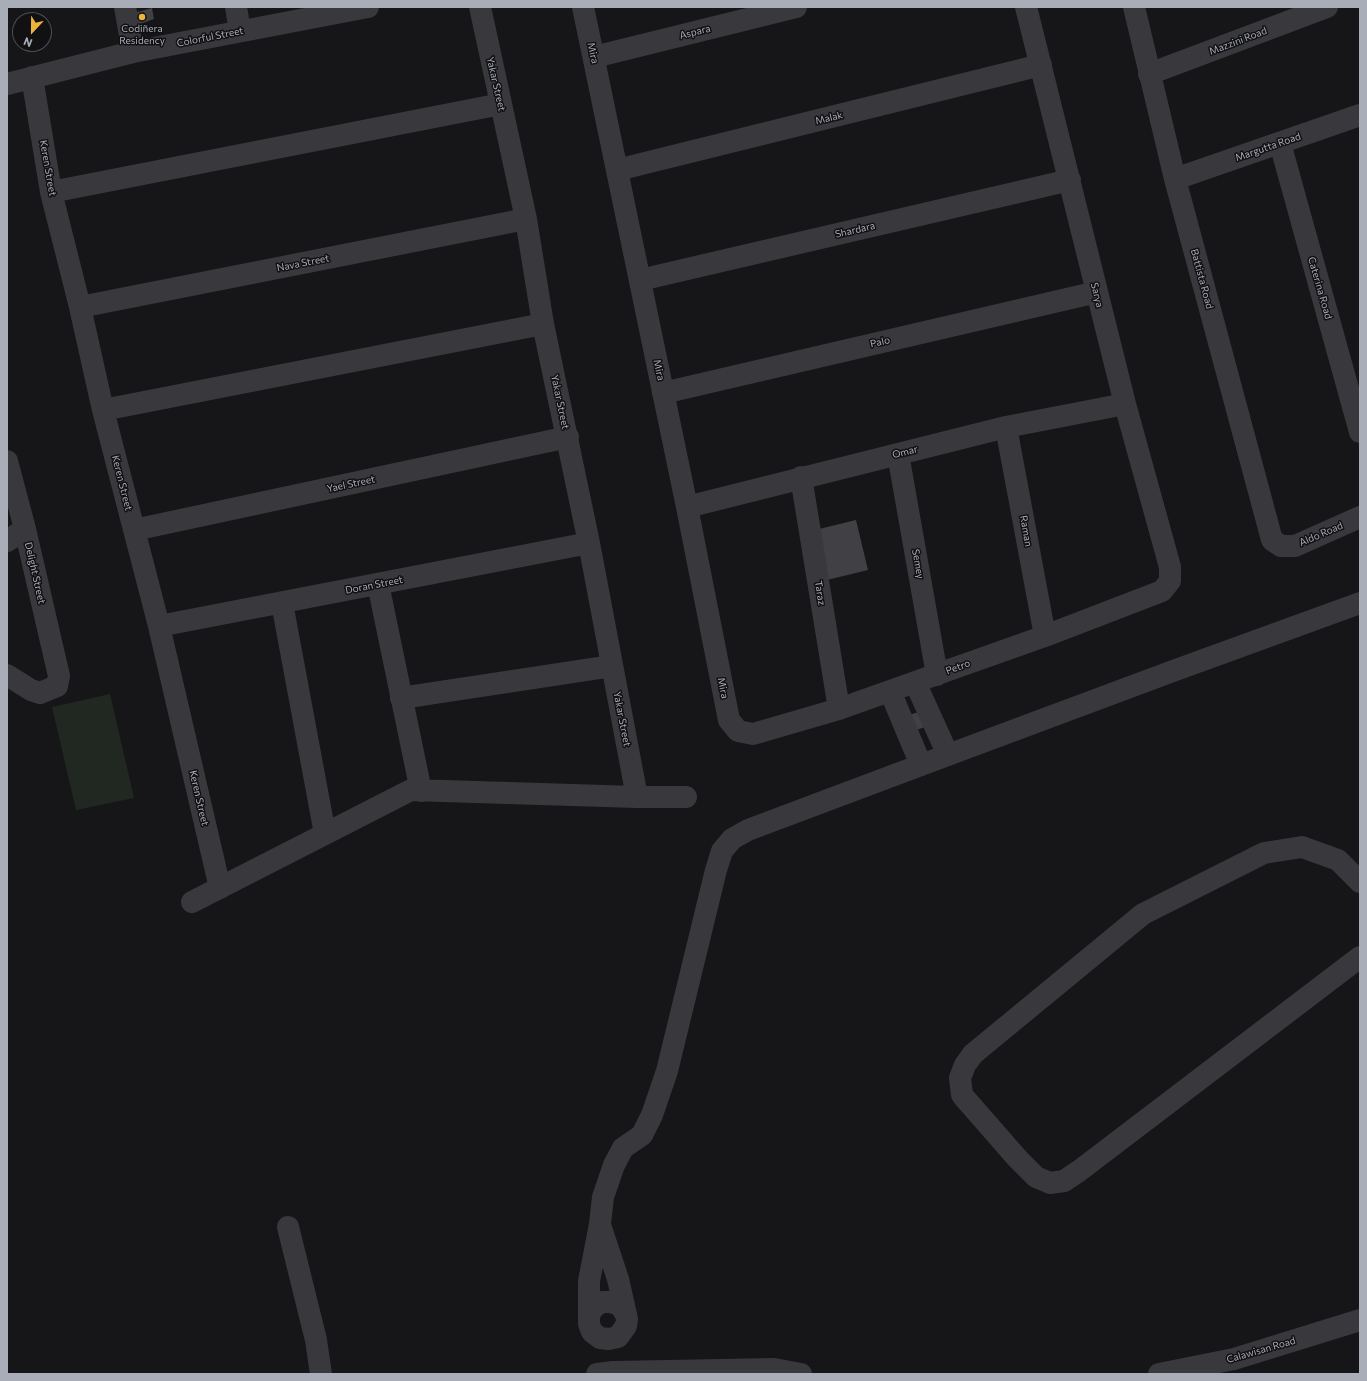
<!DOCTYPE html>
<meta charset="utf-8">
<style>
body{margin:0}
#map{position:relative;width:1367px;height:1381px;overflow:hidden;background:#161618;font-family:Commissioner,sans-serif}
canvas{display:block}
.frame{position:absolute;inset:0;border:8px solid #a9adb8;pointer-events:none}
.north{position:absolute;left:12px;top:12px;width:40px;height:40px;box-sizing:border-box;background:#111113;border:1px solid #4e4f55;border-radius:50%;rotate:202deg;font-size:11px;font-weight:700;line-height:16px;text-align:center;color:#a9adb8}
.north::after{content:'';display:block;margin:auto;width:14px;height:18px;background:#ebb43c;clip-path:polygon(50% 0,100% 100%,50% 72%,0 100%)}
</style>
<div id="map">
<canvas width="1367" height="1381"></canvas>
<div class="frame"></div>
<div class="north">N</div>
</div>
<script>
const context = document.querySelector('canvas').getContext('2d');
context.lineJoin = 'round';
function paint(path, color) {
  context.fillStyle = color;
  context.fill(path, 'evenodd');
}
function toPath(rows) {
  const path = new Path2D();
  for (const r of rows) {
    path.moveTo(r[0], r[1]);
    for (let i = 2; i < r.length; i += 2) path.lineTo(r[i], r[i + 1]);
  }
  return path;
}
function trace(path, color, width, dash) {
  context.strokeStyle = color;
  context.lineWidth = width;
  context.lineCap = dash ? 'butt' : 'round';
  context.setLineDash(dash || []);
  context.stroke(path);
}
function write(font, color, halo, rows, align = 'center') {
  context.font = font + ' Commissioner,sans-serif';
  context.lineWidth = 3;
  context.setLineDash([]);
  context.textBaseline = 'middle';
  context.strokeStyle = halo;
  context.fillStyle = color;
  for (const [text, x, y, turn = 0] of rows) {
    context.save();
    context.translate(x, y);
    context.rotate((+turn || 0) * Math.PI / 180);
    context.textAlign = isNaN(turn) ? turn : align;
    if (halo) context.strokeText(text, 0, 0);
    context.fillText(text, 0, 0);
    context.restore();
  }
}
const green = toPath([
 [110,694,134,798,76,810,52,707]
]);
const building = toPath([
 [152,8,154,19,132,27,130,14],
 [856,520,868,570,827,580,815,530],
 [925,710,930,725,914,731,909,715]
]);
const minor = toPath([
 [125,7,133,52],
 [236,7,240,31],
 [480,7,526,219,543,324,589,543,637,797],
 [583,7,687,507,729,720,738,731,753,734,839,709,1045,636,1162,591,1170,581,1170,567,1125,404,1026,7],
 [1134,7,1175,179,1272,540,1281,546,1295,546,1360,517],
 [594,57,796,7],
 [1149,74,1327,7],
 [32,77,51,192,80,307,103,410,159,626,220,888],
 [7,84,133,52,368,7],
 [1280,143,1360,432],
 [617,170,1041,65],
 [1175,179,1360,115],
 [51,192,501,104],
 [640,280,1070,180],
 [80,307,526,219],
 [663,393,1097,292],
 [103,410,543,324],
 [1006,427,1045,636],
 [898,454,937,675],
 [7,461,25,529,59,676,57,686,40,693,31,690,7,675],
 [801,477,839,709],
 [687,507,1006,427,1125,404],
 [134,530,568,437],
 [7,541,25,529],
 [378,584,421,791],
 [282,603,325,834],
 [159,626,589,543],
 [915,682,948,755],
 [890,691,921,765],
 [401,698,612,666],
 [1360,882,1338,860,1302,847,1264,853,1143,914,973,1054,965,1065,960,1078,962,1095,1017,1158,1036,1177,1050,1183,1064,1181,1079,1171,1360,957],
 [192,902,411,790,637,797,686,797],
 [600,1225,618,1279,627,1319,626,1326,618,1337,609,1339,600,1338,592,1332,589,1324,589,1315,594,1307,602,1302,611,1302,620,1305,625,1313],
 [288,1227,316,1340,321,1374],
 [589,1315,589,1281,600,1224,603,1197,614,1165,623,1148,642,1135,652,1115,667,1071,716,870,722,851,732,839,748,830,921,765,1173,671,1360,603],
 [597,1374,613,1372,774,1369,801,1374],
 [1159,1374,1234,1359,1360,1320]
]);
const markers = [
 [142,17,4,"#ebb43c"]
];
const poiNames = [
 ["Codiñera",142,29],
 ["Residency",142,41]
];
const streetNames = [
 ["Aspara",695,32,-14],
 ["Colorful Street",210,37,-11],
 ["Mazzini Road",1238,41,-21],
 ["Mira",593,53,78],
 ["Yakar Street",496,84,77],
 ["Malak",829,118,-14],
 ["Margutta Road",1268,147,-19],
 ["Keren Street",48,168,80],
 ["Shardara",855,230,-13],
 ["Nava Street",303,263,-11],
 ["Battista Road",1202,279,75],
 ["Caterina Road",1320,288,74],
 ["Sarya",1097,295,76],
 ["Palo",880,342,-13],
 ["Mira",659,370,78],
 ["Yakar Street",560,402,78],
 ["Omar",905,452,-14],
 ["Keren Street",122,483,76],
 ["Yael Street",351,484,-12],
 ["Raman",1026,531,80],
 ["Aldo Road",1321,534,-23],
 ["Semey",918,564,80],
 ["Delight Street",35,573,77],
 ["Doran Street",374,585,-11],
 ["Taraz",820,593,81],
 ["Petro",958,667,-20],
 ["Mira",723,688,79],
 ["Yakar Street",622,719,79],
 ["Keren Street",199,798,77],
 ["Calawisan Road",1261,1350,-16]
];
paint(green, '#212822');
paint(building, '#414145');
trace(minor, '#38383d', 22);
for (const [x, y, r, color] of markers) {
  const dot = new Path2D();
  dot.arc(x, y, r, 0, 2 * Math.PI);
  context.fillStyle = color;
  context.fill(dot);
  trace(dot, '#111113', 1.5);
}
write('10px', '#a9adb8', '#111113', poiNames);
write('10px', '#a9adb8', '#111113', streetNames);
</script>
